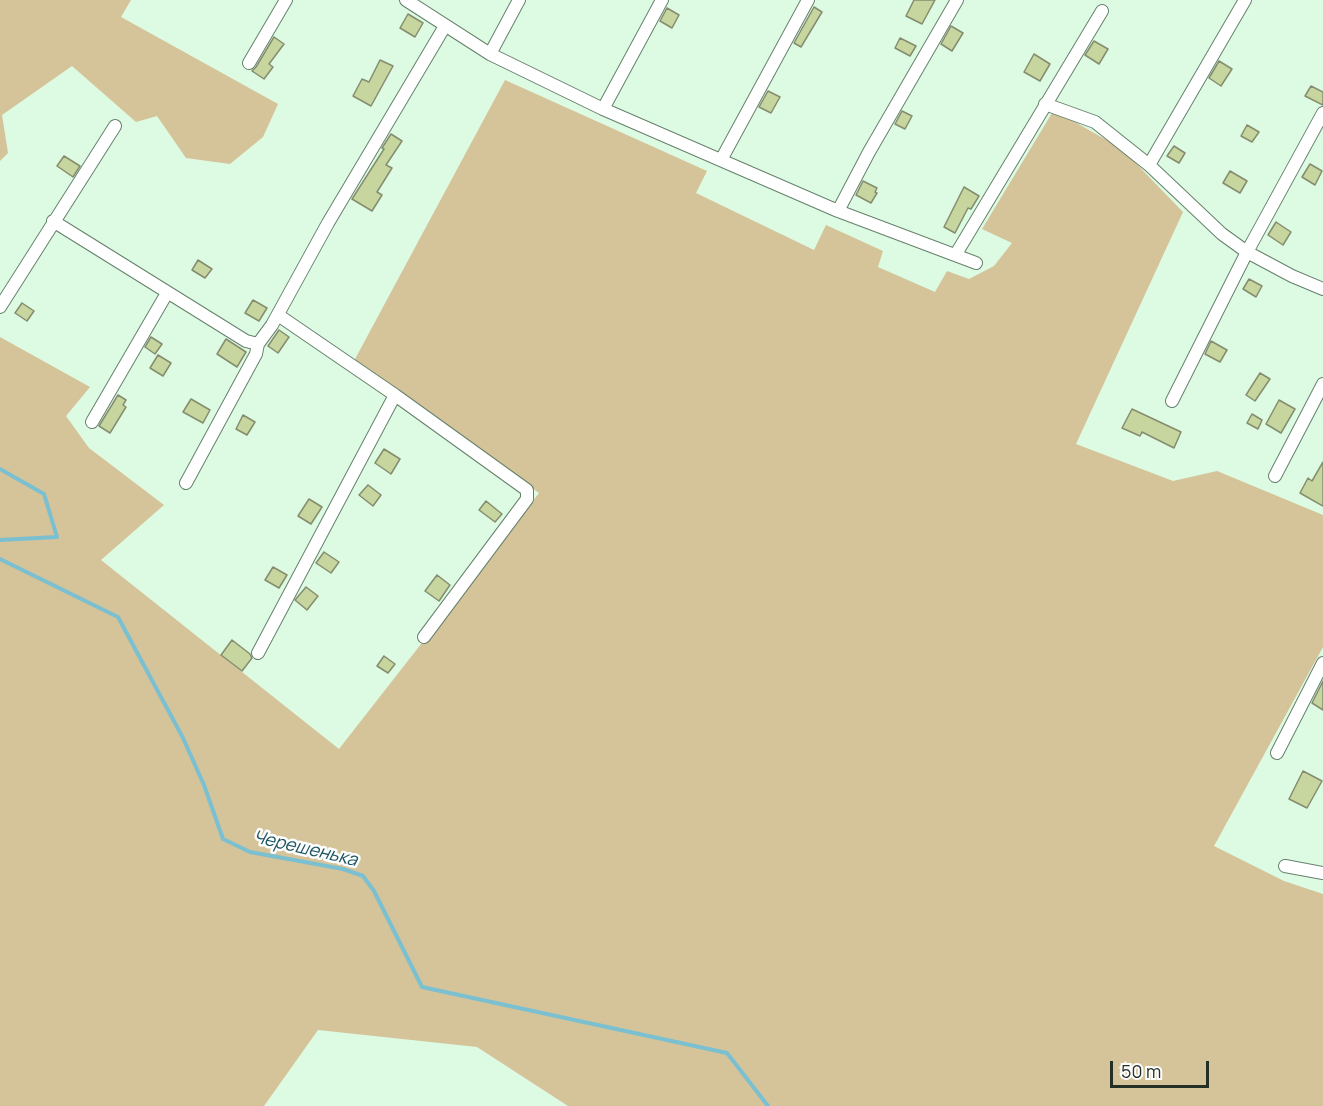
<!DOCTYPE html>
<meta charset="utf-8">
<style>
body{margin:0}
#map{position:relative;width:1323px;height:1106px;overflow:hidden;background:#ddfae3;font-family:Manrope,sans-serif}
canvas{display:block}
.scale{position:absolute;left:1110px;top:1061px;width:99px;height:27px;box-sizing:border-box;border:3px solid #242f26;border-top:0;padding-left:8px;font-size:18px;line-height:21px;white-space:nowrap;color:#242f26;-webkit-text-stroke:4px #fefefe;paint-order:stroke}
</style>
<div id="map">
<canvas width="1323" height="1106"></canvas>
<div class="scale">50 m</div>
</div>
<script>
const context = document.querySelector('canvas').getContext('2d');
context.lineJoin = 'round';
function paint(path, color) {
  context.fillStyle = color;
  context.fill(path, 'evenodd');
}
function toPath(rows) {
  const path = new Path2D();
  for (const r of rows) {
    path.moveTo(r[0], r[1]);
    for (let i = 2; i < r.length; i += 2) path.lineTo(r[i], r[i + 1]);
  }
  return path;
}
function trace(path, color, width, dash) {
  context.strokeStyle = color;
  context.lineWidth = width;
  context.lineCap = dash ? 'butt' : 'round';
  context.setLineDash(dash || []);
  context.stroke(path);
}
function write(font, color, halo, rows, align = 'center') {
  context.font = font + ' Manrope,sans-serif';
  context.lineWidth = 5;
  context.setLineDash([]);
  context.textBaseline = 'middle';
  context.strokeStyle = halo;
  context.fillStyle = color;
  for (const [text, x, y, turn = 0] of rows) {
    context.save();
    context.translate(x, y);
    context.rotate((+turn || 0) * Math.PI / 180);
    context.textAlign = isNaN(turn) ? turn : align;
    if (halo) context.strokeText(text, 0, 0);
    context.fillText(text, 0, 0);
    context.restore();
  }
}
const green = toPath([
 [0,0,131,0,121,17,278,104,263,137,230,164,186,158,157,116,136,122,72,66,2,115,8,153,0,161],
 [505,80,707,171,696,193,814,250,826,225,883,251,878,267,935,292,947,271,969,279,994,266,1012,243,982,229,1052,113,1075,122,1122,149,1183,212,1076,444,1173,481,1217,471,1323,515,1323,647,1214,846,1284,881,1323,894,1323,1106,568,1106,477,1047,318,1030,264,1106,0,1106,0,337,90,387,66,416,89,448,164,505,101,560,339,749,539,493,354,361]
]);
const stream = toPath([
 [0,469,44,494,57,537,0,540],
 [0,559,118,617,183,738,204,785,223,839,250,852,343,869,363,876,374,891,422,987,727,1053,768,1106]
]);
const building = toPath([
 [914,0,935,0,922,24,906,16,914,0],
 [814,7,822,12,801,47,794,43,814,7],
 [667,8,679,15,672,28,660,21,667,8],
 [408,14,423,23,415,37,400,28,408,14],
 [951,26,963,33,952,51,941,44,951,26],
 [274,37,284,44,269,64,273,67,264,79,252,71,256,67,274,37],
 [900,38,916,46,910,56,895,48,900,38],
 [1094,41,1108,49,1099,64,1085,55,1094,41],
 [1034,54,1050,64,1040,81,1024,72,1034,54],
 [380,60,393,66,371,106,353,96,362,79,369,82,380,60],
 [1219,61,1232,69,1221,86,1209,78,1219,61],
 [1311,86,1323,92,1323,105,1305,96,1311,86],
 [768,91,780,97,771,113,759,107,768,91],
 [902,111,912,116,905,129,895,124,902,111],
 [1247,125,1259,132,1252,142,1241,136,1247,125],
 [391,134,402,141,386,165,392,168,377,192,382,195,372,211,352,199,384,149,382,148,391,134],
 [1174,146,1185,153,1179,163,1167,156,1174,146],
 [64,156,80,166,73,177,57,166,64,156],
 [1310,164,1322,171,1315,185,1302,177,1310,164],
 [1230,171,1247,181,1240,193,1223,183,1230,171],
 [863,181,877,188,875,192,877,193,871,203,856,195,863,181],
 [964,187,979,196,971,209,968,208,955,233,944,227,964,187],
 [1276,222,1291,232,1283,245,1268,235,1276,222],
 [198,260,212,269,205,278,192,270,198,260],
 [1249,279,1262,286,1256,297,1243,289,1249,279],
 [253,300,267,308,259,321,245,313,253,300],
 [22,303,34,311,27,321,15,313,22,303],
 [279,330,289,337,278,353,268,346,279,330],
 [151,337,162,344,155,354,145,347,151,337],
 [226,339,246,352,237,367,217,354,226,339],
 [1211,341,1227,350,1220,362,1205,354,1211,341],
 [158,355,171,363,163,376,150,368,158,355],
 [1260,373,1270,379,1255,401,1246,395,1260,373],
 [118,395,126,400,123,405,126,407,110,433,99,426,118,395],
 [191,399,210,410,203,423,183,412,191,399],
 [1279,400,1295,409,1281,433,1266,424,1279,400],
 [1132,409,1181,432,1174,448,1142,432,1140,436,1122,428,1132,409],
 [1252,414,1262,420,1258,429,1247,423,1252,414],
 [243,415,255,422,247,435,236,429,243,415],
 [384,449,400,459,391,474,375,463,384,449],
 [1323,462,1323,506,1300,493,1308,478,1312,481,1323,462],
 [368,485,381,495,373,506,359,495,368,485],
 [309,499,322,507,311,524,298,516,309,499],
 [486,501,502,514,495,522,479,510,486,501],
 [324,552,339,562,331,573,316,563,324,552],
 [273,567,287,575,279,588,265,580,273,567],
 [437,575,450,585,439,601,425,591,437,575],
 [306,587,318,596,307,610,295,600,306,587],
 [232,640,250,654,252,658,242,671,221,655,232,640],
 [384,656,395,664,388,673,377,666,384,656],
 [1323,681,1323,710,1312,703,1323,681],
 [1303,771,1322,781,1307,808,1289,799,1303,771]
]);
const minor = toPath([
 [406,0,490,54,603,109,838,211,976,263],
 [490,54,519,0],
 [249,63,286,0],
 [1045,104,1095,122,1149,165,1222,234,1247,252,1292,276,1323,289],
 [603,109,662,0],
 [721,160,808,0],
 [1149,165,1245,0],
 [838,211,869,152,957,0],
 [53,221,246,341,258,344,272,325,328,223,445,26],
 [956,254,1102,11],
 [0,307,115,126],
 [278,315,395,395,527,490,527,499,424,637],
 [1172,401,1247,252,1323,113],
 [92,422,167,293],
 [1275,476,1323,384],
 [186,483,256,354,258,344],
 [258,653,395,395],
 [1277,753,1323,663],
 [1285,866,1323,873]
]);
const waterNames = [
 ["Черешенька",305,849,13]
];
paint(green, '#d5c399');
trace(stream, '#7ac0d1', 4);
paint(building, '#c7d59f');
trace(building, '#858d6f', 1.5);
trace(minor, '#66816c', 14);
trace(minor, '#fff', 12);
write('italic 18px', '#1a5562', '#fefefe', waterNames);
</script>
